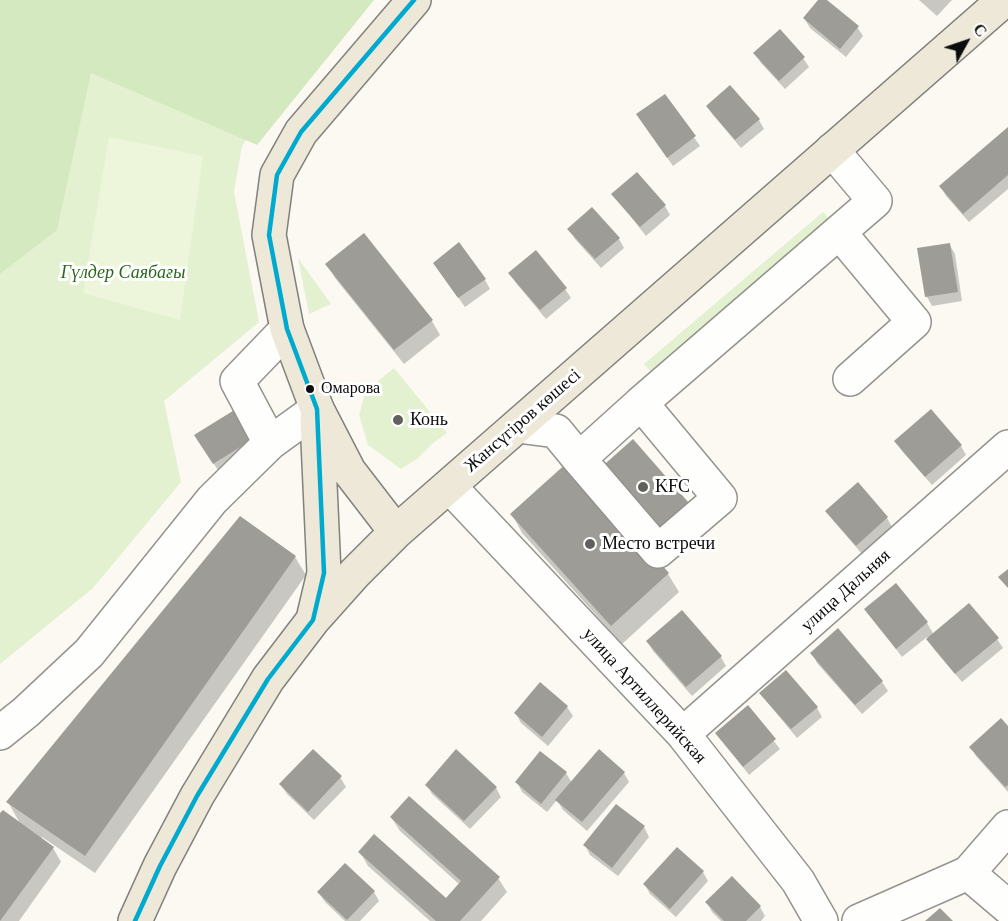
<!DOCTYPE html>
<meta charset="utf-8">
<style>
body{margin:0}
#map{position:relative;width:1008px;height:921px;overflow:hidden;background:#fbf9f2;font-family:"Times New Roman",serif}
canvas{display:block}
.north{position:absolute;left:936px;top:12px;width:60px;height:60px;-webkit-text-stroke:4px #fff;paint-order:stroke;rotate:50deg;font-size:16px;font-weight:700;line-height:24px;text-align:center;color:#0d0d0d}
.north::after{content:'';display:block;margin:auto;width:21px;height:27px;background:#0d0d0d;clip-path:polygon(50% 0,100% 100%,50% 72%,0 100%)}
</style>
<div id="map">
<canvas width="1008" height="921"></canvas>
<div class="north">С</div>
</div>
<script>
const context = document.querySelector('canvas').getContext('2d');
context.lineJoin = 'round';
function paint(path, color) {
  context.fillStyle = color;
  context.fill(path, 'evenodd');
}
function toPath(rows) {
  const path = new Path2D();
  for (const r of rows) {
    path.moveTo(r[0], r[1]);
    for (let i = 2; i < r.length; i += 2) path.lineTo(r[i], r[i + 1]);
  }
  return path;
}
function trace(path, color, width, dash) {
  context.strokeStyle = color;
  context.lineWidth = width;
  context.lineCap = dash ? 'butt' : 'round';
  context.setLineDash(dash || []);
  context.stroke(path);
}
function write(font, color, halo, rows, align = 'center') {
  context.font = font + ' "Times New Roman",serif';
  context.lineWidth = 6;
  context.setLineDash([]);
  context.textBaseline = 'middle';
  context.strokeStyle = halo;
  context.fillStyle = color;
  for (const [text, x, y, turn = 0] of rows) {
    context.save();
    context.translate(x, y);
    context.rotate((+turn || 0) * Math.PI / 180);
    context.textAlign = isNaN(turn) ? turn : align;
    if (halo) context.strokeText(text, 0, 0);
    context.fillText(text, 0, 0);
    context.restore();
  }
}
const green = toPath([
 [0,0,324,31,242,146,234,192,259,322,164,401,181,482,93,588,0,664],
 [823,212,830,220,652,373,644,364],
 [298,258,331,304,309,314],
 [394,368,447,433,433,443,417,459,401,469,368,445,359,415,366,391]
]);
const forest = toPath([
 [0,0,374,0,257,145,91,73,57,230,0,274]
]);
const pitch = toPath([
 [109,137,203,156,180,320,83,293]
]);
const shadow = toPath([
 [820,0,824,0,857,27,863,36,846,57,810,28,804,18],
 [919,0,952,0,937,16],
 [755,53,803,58,809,67,785,89,761,63],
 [665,96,700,146,673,166,638,115],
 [707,106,759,120,764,129,741,148,713,115],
 [1008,129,1008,189,969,222,946,196,941,187],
 [613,194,665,206,670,215,646,236],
 [569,229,619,239,624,248,601,268,575,239],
 [949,244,955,254,962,301,932,306,927,297,919,249],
 [327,264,432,321,440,335,404,364,335,278],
 [440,272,485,280,490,289,465,307],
 [510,273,565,289,571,298,546,319,516,283],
 [253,438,219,472,202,444],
 [896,442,961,446,966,455,932,485,902,451],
 [568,463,668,574,679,592,622,644,522,533,512,514],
 [827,511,887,518,892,527,862,554,833,520],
 [295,557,306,575,95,873,42,837,40,839,53,848,61,862,19,921,0,921,0,816,21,825,8,802],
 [896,585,927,623,934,635,997,639,1003,648,962,682,934,649,927,637,902,657,866,610],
 [682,612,721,657,726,666,692,696,653,651,648,642],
 [812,653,882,682,888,691,862,714,817,663],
 [761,693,817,708,822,717,797,738,767,702],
 [567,707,573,716,548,746,521,723,516,714],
 [747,707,780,749,749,775,717,733],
 [1008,729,1008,792,976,756,971,747],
 [566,773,572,783,624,773,629,782,587,831,563,810,557,800,547,812,522,792,517,782],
 [340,777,346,787,314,820,287,794,281,785],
 [427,785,496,788,501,797,470,829,432,794],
 [391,817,498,878,507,892,481,921,430,921,368,866,360,852,446,900,460,885,400,831],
 [644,827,649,837,618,876,590,855,585,845],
 [703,872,708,881,676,917,650,894,645,885],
 [732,878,760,907,765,916,761,921,721,921,712,912,707,902],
 [374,892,379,901,360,921,345,921,325,902,319,893]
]);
const building = toPath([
 [818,0,827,0,859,26,840,49,803,18],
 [780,29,805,57,779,81,753,53],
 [730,85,760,119,735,140,706,106],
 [665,94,696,136,667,158,636,114],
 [1008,127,1008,175,963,214,939,186],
 [637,172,666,205,640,227,611,194],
 [592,207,620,238,595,259,567,229],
 [364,233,433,320,394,350,325,264],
 [459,242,486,279,458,298,433,263],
 [950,243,958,292,925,297,917,248],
 [536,250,567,288,540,310,508,273],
 [236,409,255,438,213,464,194,435],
 [931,409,962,445,925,477,894,441],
 [633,439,689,503,654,534,597,471],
 [569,461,669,573,611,626,510,514],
 [858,482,888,517,856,546,825,511],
 [240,516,296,556,85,856,6,802],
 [1008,569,1008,588,998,577],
 [896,583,928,622,896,649,864,609],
 [969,603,999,638,955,674,926,639],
 [682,610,722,656,686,687,646,641],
 [838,628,883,681,855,705,810,653],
 [786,670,818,707,791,729,759,693],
 [540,682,568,706,542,737,514,713],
 [748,705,776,739,743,767,715,733],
 [1001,718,1008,726,1008,785,1005,787,969,747],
 [313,749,342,776,308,812,279,784],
 [456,749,497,787,464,821,425,785],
 [599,749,625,772,582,822,555,800],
 [540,751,567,772,541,804,515,782],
 [409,796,500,877,460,921,436,921,358,852,374,834,446,898,461,881,390,817],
 [616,804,645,826,612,868,583,845],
 [3,810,54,847,0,921,0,813],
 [677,847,704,871,670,909,643,884],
 [345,863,375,891,347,920,317,892],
 [732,876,761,906,746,921,724,921,705,902],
 [940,908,953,921,925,921]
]);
const minor = toPath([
 [839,232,914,322,850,379],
 [641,403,875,201,832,150],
 [518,426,556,431,579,459,658,551,720,498,641,403,579,459],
 [270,443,237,381,287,329],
 [449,486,683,734,798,881,821,921],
 [0,733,26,712,89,653,212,500,270,443,317,409],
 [683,734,1008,447],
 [968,873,1008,907],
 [859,921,968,873,1008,827]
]);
const major = toPath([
 [396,532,349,471,317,409,287,329,269,235,277,175,301,132,414,0],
 [314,615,324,573,317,419],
 [135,921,160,866,197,796,268,679,313,620,355,573,396,532,1004,0]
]);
const bus1 = toPath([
 [135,921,160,866,197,796,268,679,313,620,324,573,317,409,287,329,269,235,277,175,301,132,414,0]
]);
const markers = [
 [310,389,5,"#0d0d0d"],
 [398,420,6,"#60605d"],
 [643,487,6,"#60605d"],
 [590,544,6,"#60605d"]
];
const busNames = [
 ["Омарова",321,389]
];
const parkNames = [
 ["Гүлдер Саябағы",123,273]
];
const poiNames = [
 ["Конь",410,420],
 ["KFC",655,487],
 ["Место встречи",602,544]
];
const streetNames = [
 ["Жансүгіров көшесі",523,421,-41],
 ["улица Дальняя",846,591,-42],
 ["улица Артиллерийская",644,696,48]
];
paint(green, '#e3f1d1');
paint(forest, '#d4e9bf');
paint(pitch, '#edf5db');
paint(shadow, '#0003');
paint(building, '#9e9c97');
trace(minor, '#949390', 36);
trace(major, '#81817d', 36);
trace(minor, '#fefefd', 33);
trace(major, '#ede8d8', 33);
trace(bus1, '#00a9ce', 4.5);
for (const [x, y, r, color] of markers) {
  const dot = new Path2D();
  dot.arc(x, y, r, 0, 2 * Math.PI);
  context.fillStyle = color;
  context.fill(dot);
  trace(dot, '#fff', 2);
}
write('16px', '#0d0d0d', '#fff', busNames, 'left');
write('italic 18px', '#2a671c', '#fff', parkNames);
write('18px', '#0d0d0d', '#fff', poiNames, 'left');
write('18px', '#0d0d0d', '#fff', streetNames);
</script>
